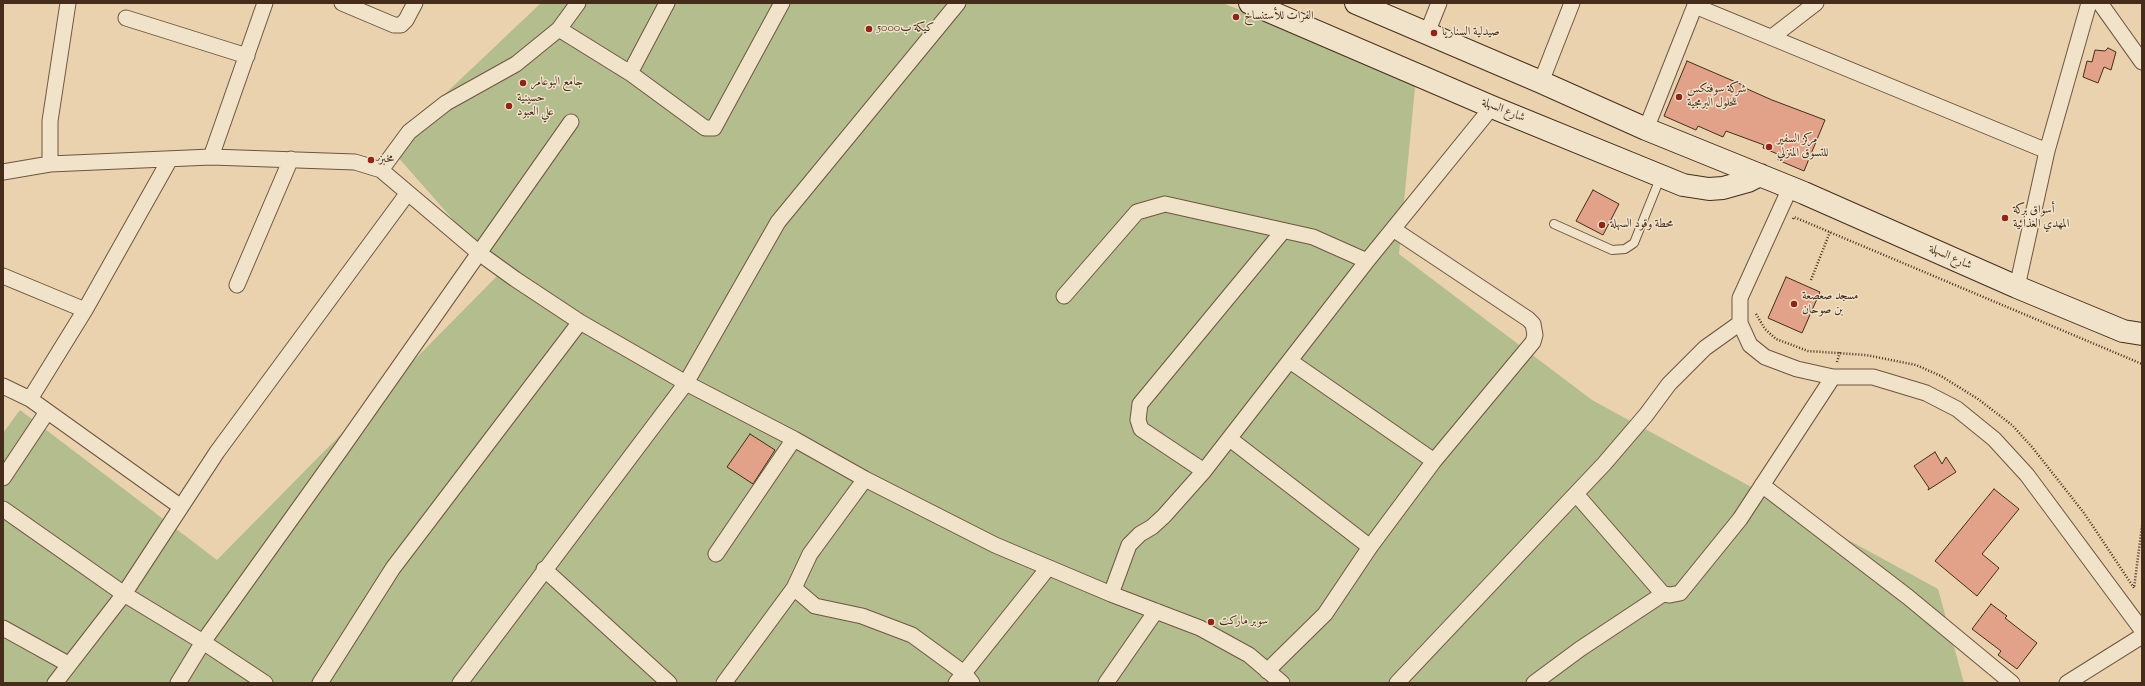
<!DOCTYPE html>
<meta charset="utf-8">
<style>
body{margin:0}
#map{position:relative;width:2145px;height:686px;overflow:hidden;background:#e9d2ad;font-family:"Sorts Mill Goudy",serif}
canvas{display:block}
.frame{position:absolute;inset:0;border:4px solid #452c1b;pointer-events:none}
</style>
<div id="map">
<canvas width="2145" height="686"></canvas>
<div class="frame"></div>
</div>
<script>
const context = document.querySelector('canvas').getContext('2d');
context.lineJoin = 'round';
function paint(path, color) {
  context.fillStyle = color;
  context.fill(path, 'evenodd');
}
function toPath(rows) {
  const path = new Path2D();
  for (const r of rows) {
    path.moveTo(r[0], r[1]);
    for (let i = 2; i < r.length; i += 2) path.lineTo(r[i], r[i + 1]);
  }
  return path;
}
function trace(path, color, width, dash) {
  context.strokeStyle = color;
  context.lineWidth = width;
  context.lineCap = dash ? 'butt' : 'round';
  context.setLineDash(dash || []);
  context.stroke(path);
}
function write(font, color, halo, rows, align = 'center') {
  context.font = font + ' "Sorts Mill Goudy",Amiri,serif';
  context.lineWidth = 3;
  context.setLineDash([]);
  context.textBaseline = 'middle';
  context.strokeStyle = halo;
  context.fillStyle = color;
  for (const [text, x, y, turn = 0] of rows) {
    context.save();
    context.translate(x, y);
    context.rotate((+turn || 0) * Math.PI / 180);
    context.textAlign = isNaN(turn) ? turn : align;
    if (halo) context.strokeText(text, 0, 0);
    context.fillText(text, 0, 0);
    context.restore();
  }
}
const green = toPath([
 [541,3,1222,3,1416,77,1399,254,1592,400,1938,589,1964,683,3,683,3,433,20,410,217,560,500,273,389,147]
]);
const building = toPath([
 [2108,48,2116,52,2111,70,2104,67,2098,83,2083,77,2087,61,2092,62,2095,50,2105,51,2108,48],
 [1687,61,1745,86,1745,88,1772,100,1825,120,1804,171,1778,160,1780,155,1763,148,1764,145,1726,131,1723,137,1698,126,1696,130,1664,116,1687,61],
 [1593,190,1619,204,1603,235,1576,221,1593,190],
 [1786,277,1820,292,1802,333,1768,318,1786,277],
 [750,434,775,450,753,484,727,467,750,434],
 [1935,452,1942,464,1946,457,1956,472,1928,490,1929,488,1914,466,1935,452],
 [1994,489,2019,509,1982,554,1999,568,1977,596,1935,561,1994,489],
 [1991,604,2007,616,2005,618,2037,643,2017,669,1998,655,2001,651,1972,629,1991,604]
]);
const path = toPath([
 [1793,219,1794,217,2142,364],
 [1811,280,1830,232],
 [1756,314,1765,329,1776,339,1808,351,1866,355,1916,365,1941,376,1978,399,2012,425,2032,447,2084,513,2134,588,2142,526],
 [1837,362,1840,352]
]);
const lane = toPath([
 [1554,224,1612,250,1625,249,1634,243,1661,176]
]);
const street = toPath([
 [342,3,394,25,401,25,406,20,415,3],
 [2100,3,2142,62],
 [1695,6,2047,151],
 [126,18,247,56],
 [559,29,630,73,705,128,714,128,782,3],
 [1427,33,1439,3],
 [1772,37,1816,3],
 [630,73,667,3],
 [1541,82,1572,3],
 [1646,129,1696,3],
 [211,157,265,3],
 [50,164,50,121,68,3],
 [381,170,409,132,446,103,516,64,559,29,578,3],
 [3,172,50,164,211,157,355,162,381,170,479,253,515,279,580,322,686,383,794,439,865,479,995,545,1111,594,1200,628,1249,655,1282,683],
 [1790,188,1740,298,1740,323,1750,345,1765,357,1797,369,1833,377,1873,377,1926,393,1957,409,1994,439,2027,475,2142,630],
 [3,276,85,310],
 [237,285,291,159],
 [2017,287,2047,151,2089,3],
 [1064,296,1137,212,1165,204,1313,237,1367,261],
 [1290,361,1434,461],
 [3,386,30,399,181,507],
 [30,399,85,310,170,159],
 [1230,439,1370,547],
 [1204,471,1141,429,1138,420,1140,404,1283,231],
 [3,478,47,412],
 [865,479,810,554,794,588,815,606,862,616,912,635,964,673,972,683],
 [1762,485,1908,597,2012,683],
 [1576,494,1663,594,1670,595,1680,593,1740,519,1833,377],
 [3,509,124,594,203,642,265,683],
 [716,554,794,439],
 [544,569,669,683],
 [1111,594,1129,545,1140,534,1152,527,1164,516,1204,471,1367,261,1492,107],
 [3,628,68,664],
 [1267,671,1325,614,1370,547,1434,461,1533,342,1535,335,1533,324,1528,319,1393,229],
 [55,683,124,594,217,452,407,194],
 [178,683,203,642,342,448,571,122],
 [320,683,393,568,580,322],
 [460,683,686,383,778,222,958,3],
 [724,683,794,588],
 [956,683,1048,568],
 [1106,683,1156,611],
 [1397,683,1604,464,1646,415,1669,384,1705,348,1740,323],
 [1534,683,1580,649,1663,594],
 [2067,683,2142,636]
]);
const secondary = toPath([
 [1250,3,1492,107,1683,185,1709,189,1723,188,1748,181,1760,175],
 [1356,3,1541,82,1646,129,1804,193,2017,287,2123,331,2142,334]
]);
const markers = [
 [1236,17,4,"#8f2418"],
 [869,29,4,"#8f2418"],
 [1434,33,4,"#8f2418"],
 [523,83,4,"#8f2418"],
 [1679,97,4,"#8f2418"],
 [509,106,4,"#8f2418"],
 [1769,147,4,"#8f2418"],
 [371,160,4,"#8f2418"],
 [2005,218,4,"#8f2418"],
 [1602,225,4,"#8f2418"],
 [1794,304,4,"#8f2418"],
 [1211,622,4,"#8f2418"]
];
const poiNames = [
 ["الفرات للأستنساخ",1244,17],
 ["كيكة ب5000",877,29],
 ["صيدلية السناريا",1442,33],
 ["جامع البوعامر",531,83],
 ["شركة سوفتكس",1687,90],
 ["للحلول البرمجية",1687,104],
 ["حسينية",517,99],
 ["علي العبود",517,113],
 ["مركز السفير",1777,140],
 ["للتسوق المنزلي",1777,154],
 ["مخبز",379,160],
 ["أسواق بركة",2013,211],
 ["المهدي الغذائية",2013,225],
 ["محطة وقود السهلة",1610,225],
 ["مسجد صعصعة",1802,297],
 ["بن صوحان",1802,311],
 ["سوبر ماركت",1219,622]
];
const streetNames = [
 ["شارع السهلة",1503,111,22],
 ["شارع السهلة",1950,258,24]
];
paint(green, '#b3bd8d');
paint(building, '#e1a289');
trace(building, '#452c1b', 1);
trace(lane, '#6e5640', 10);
trace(street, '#6e5640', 17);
trace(secondary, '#452c1b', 24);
trace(path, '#452c1b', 2.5, [1, 2]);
trace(lane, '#f1e2ca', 8);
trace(street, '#f1e2ca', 15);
trace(secondary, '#f1e2ca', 22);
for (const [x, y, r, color] of markers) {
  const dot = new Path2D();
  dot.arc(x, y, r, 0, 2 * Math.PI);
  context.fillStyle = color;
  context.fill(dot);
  trace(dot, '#f1e2ca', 1.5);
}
write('12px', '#452c1b', '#f1e2ca', poiNames, 'left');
write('12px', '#452c1b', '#f1e2ca', streetNames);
</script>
